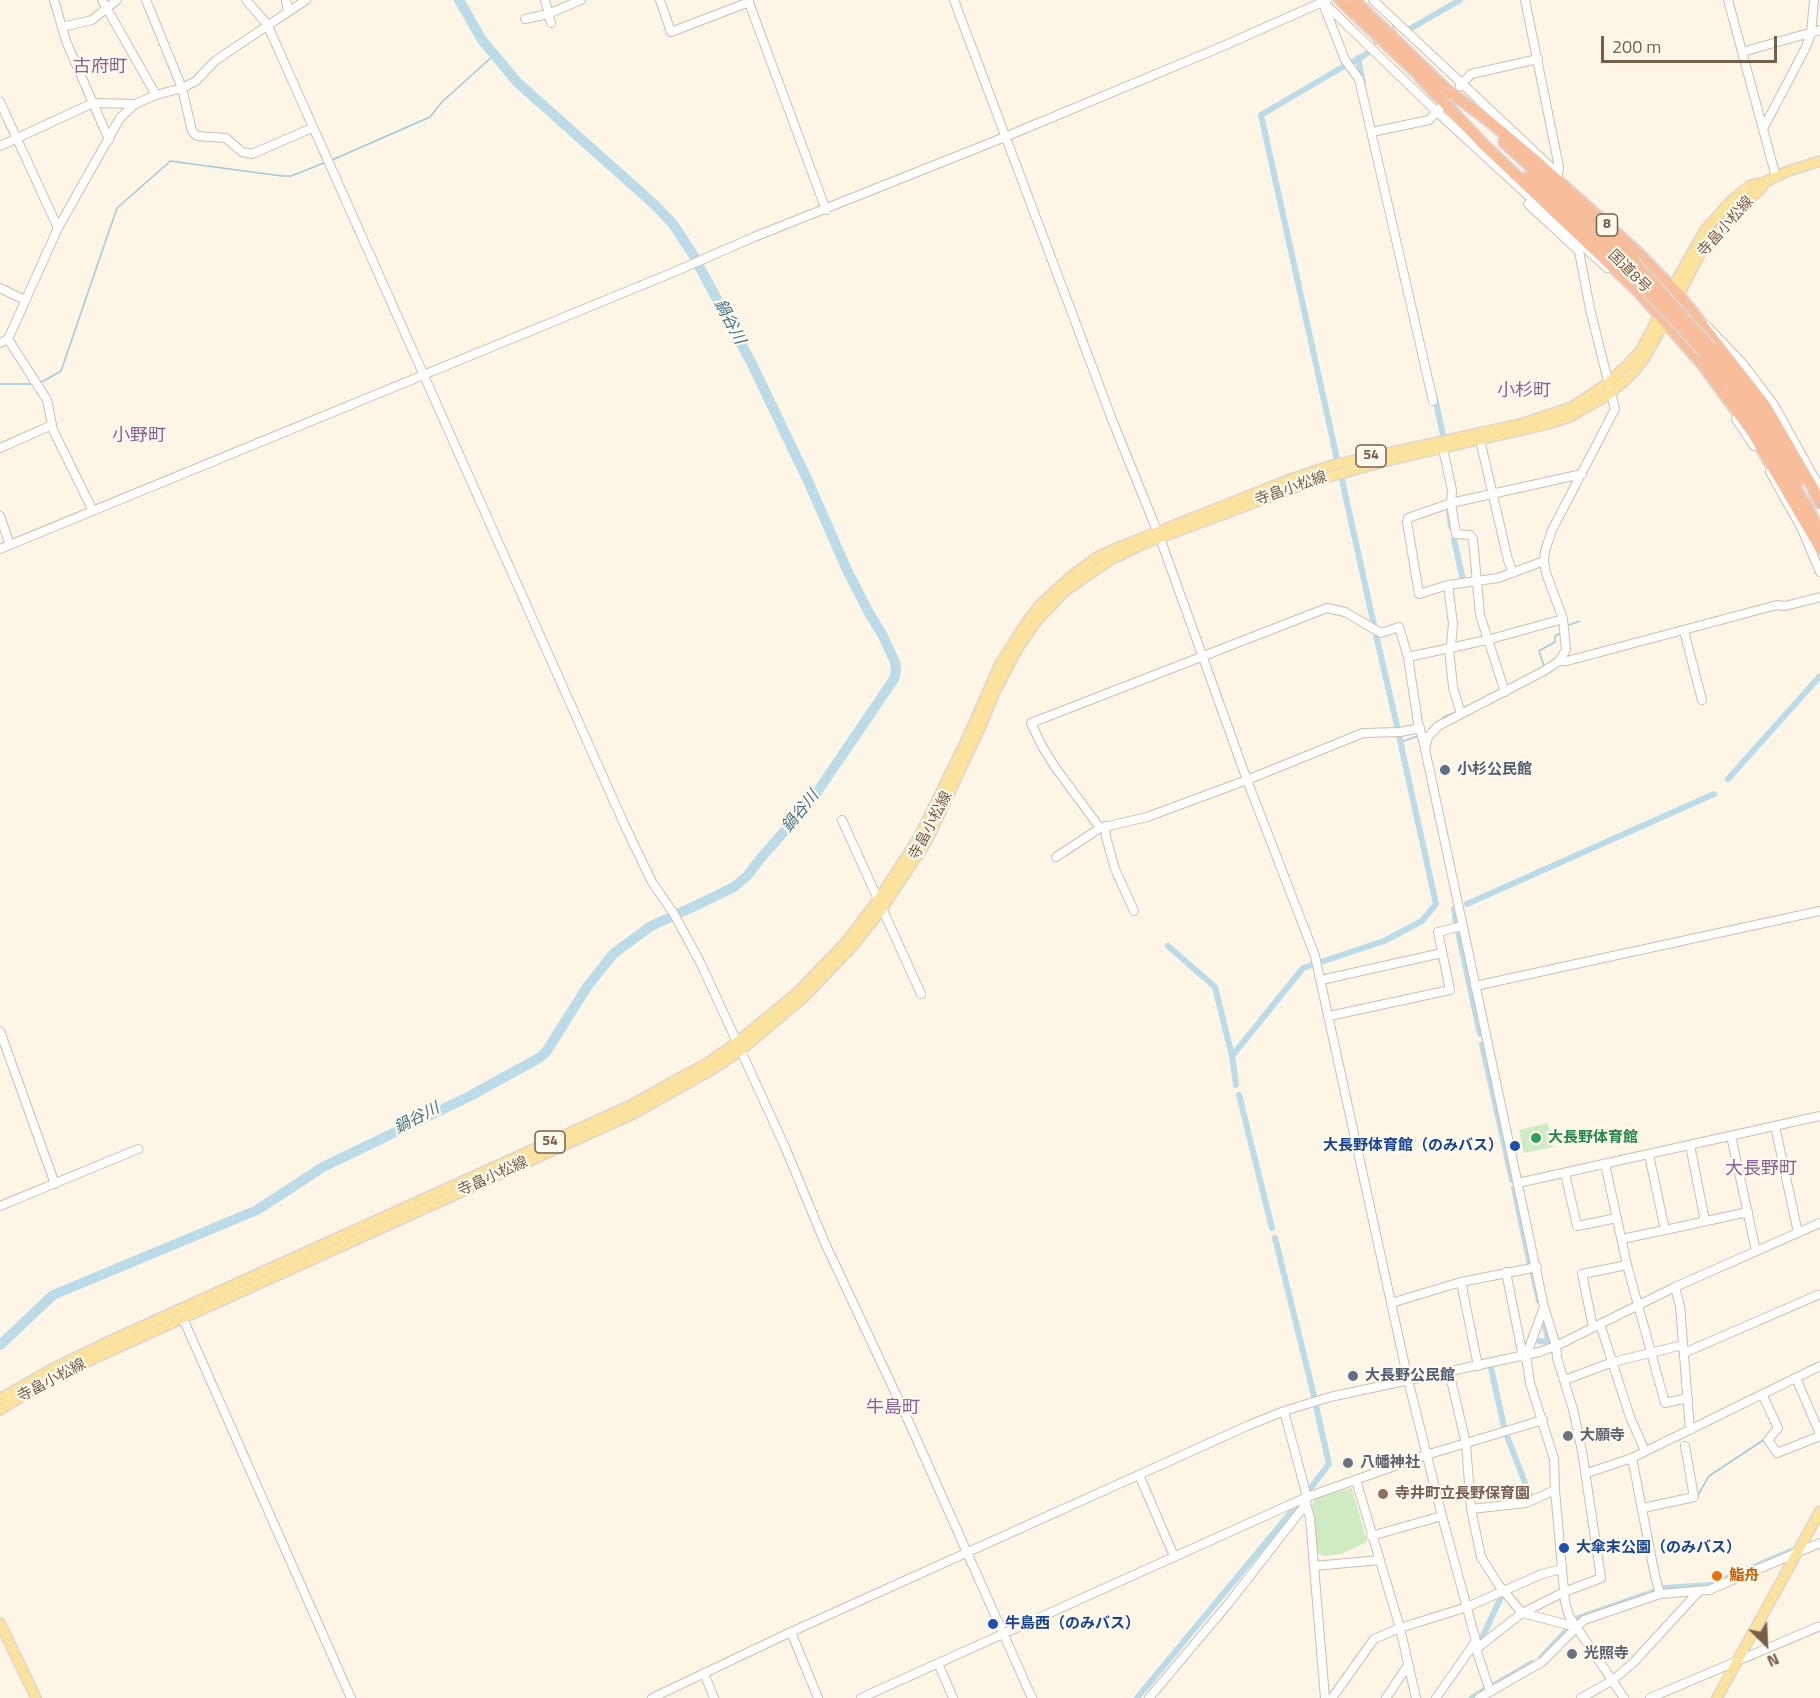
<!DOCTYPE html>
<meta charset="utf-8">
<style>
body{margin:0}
#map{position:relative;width:1820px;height:1698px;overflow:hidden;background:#fdf6e6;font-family:"Titillium Web",sans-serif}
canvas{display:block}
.north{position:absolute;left:1736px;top:1614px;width:60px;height:60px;-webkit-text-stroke:4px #fffaed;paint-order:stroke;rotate:156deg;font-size:16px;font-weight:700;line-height:24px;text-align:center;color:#775f4a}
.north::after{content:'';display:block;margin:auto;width:21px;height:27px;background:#775f4a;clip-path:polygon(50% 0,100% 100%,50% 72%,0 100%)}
.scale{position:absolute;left:1601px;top:36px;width:176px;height:27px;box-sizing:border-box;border:3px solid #775f4a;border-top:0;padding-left:8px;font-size:18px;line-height:21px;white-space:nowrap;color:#775f4a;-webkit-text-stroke:4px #fffaed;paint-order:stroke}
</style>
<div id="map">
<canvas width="1820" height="1698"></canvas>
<div class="north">N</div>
<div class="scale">200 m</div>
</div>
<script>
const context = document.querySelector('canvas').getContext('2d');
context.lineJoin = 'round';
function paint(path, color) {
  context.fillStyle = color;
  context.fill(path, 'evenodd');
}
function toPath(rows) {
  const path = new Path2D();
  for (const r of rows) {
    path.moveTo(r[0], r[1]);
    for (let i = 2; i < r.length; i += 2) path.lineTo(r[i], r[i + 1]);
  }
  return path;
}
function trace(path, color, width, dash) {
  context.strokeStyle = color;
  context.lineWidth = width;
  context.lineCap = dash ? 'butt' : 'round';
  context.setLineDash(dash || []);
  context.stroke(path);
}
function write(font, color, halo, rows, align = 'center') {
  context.font = font + ' "Titillium Web","Noto Sans JP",sans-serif';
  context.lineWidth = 4.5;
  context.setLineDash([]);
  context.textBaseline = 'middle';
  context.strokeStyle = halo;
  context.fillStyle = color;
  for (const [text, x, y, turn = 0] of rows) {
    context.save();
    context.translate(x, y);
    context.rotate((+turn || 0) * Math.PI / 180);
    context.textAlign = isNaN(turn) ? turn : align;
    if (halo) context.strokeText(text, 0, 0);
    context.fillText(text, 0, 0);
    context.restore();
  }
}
const green = toPath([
 [1548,1123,1553,1147,1524,1153,1519,1130],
 [1352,1488,1367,1542,1341,1554,1323,1556,1316,1553,1312,1506,1315,1498]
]);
const stream = toPath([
 [332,160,430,117,442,102,494,55],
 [40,383,61,371,117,208,167,164,170,161,282,176,291,176,324,163],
 [0,384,32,384],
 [1569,625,1580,621],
 [1515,682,1544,666,1539,651,1555,642,1555,636,1561,633],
 [1465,707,1475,703],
 [1429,729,1444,717,1456,712],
 [1401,742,1418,736],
 [1698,1495,1709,1476,1765,1439]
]);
const canal = toPath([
 [1408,30,1460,0],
 [1358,58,1363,83],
 [1351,63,1368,53],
 [1435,398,1443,435],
 [1337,459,1261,115,1346,65],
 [1342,480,1374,625],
 [1449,513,1451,526],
 [1454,540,1463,580],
 [1376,635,1398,730],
 [1728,779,1820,676],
 [1467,904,1714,794],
 [1454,909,1456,923],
 [1458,931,1480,1034],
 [1168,946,1215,987,1232,1056,1236,1085],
 [1482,1044,1512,1180],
 [1232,1056,1303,968,1384,941,1422,921,1436,904,1399,736],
 [1239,1095,1272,1228],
 [1514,1188,1530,1265],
 [1275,1238,1314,1396],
 [1533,1274,1539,1301],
 [1539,1341,1549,1342,1544,1322],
 [1491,1368,1504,1427],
 [1507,1436,1530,1496,1523,1500],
 [1310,1489,1329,1464,1316,1406],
 [1721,1581,1791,1551],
 [1665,1588,1712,1585],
 [1578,1618,1653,1592],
 [1480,1642,1502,1595],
 [1541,1658,1568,1629],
 [1491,1687,1532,1663],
 [1137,1698,1297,1505],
 [1472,1698,1486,1689]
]);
const river = toPath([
 [0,1345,53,1295,257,1210,323,1167,468,1097,539,1058,546,1052,587,987,613,954,651,926,695,906,734,887,747,876,760,859,811,801,894,679,896,671,895,662,882,634,869,613,847,570,808,481,752,364,692,253,673,224,655,205,517,82,482,40,459,0]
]);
const minorTunnel = toPath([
 [1373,42,1395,29]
]);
const minor = toPath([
 [54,0,66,41,109,140],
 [102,0,156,95],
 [146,0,182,88,192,131,197,136,226,138,242,152,252,154,312,128],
 [246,0,267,24,625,826,652,882,674,914,701,964,785,1147,824,1241,903,1409,1032,1698],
 [286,0,288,11],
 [545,0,551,23],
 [660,0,671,32,749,2],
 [748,0,826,210],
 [954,0,1113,422,1160,538,1247,780,1315,956,1408,1380,1442,1516,1476,1641,1476,1649,1490,1691],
 [1321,0,1437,112,1607,268],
 [1373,0,1555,171],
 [1525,0,1559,167,1558,174],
 [1728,0,1776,177],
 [1324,6,1345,60,1359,79,1433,401],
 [525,19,548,14,581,0],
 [62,27,92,20,117,0],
 [1742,52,1820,30],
 [1460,86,1471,74,1538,59],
 [0,102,58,228],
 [1763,129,1806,47,1811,33,1814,0],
 [1372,132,1429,120,1440,108],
 [0,146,93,103,135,104],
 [0,288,25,300],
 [1707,326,1743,364,1774,405,1820,488],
 [8,339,47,400,53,430,93,511],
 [0,343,8,339,58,228,120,118,135,104,156,95,182,88,196,81,215,61,231,50,306,0],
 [1736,419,1754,446],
 [1480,440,1508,560,1513,573],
 [0,448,52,425],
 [1443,449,1452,490,1451,503,1456,534,1470,535,1473,539,1480,615,1505,692],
 [1770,472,1801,527,1820,572],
 [0,516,10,545],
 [0,549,674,272,754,237,1005,137,1221,47,1327,0],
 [1448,585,1498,578,1544,561],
 [1684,631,1702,700],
 [1408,657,1487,640,1563,619],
 [1559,661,1567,661,1777,605,1785,606,1820,597],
 [1461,714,1453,687,1449,649,1451,645,1453,624,1448,585,1419,594,1407,522,1408,518,1451,503,1582,474],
 [842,820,921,994],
 [1105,826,1106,837,1115,869,1134,911],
 [1100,828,1055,767,1042,746,1031,723,1327,608,1345,612,1381,633,1399,627,1408,657,1418,723,1425,748],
 [1056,857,1100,828,1147,817,1247,780,1363,733,1400,732,1420,728],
 [1321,980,1442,953],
 [1475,986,1820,911],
 [1329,1016,1450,990,1438,932,1462,926],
 [0,1031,55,1184],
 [1775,1126,1798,1233],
 [1731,1136,1756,1251],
 [1690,1145,1705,1221],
 [1649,1155,1665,1230,1748,1212],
 [1605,1164,1627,1265,1665,1403,1688,1398],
 [1565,1173,1577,1226,1617,1218],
 [1518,1183,1820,1116],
 [0,1206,138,1149],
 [1622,1239,1665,1230],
 [1506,1272,1523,1357],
 [1461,1282,1478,1366],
 [1675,1287,1680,1306,1690,1430],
 [1391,1303,1461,1282,1537,1267],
 [1544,1307,1526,1356,1530,1383,1554,1459,1555,1490,1565,1602,1569,1616,1624,1698],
 [181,1314,351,1698],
 [1600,1324,1630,1417,1645,1451],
 [1593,1327,1582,1274,1627,1265],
 [1684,1353,1820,1294],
 [1449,1371,1466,1444,1471,1509,1481,1557,1498,1584,1522,1613,1577,1627],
 [1796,1378,1820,1434],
 [1565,1380,1613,1362,1683,1345],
 [1762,1394,1778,1428,1768,1440,1777,1453,1820,1436],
 [1284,1411,1307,1497,1306,1504,1310,1518,1325,1698],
 [1632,1458,1655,1576,1660,1594],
 [1587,1473,1632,1458,1820,1366],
 [1139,1475,1174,1556],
 [1356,1480,1400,1628,1416,1698],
 [1643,1508,1694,1497,1685,1446],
 [1471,1509,1526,1503,1555,1490],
 [1371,1536,1442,1516],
 [1314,1566,1380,1560],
 [791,1632,818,1698],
 [1476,1649,1522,1613,1564,1592,1601,1578,1582,1451,1573,1409,1557,1358,1556,1346,1544,1307,1425,749,1428,737,1438,726,1544,671,1559,661,1566,650,1563,619,1546,573,1544,561,1545,551,1552,530,1615,409,1590,309,1579,251,1528,204,1532,200],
 [938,1663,953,1698],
 [704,1673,714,1698],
 [652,1698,791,1632,1247,1426,1284,1411,1330,1397,1539,1352,1556,1346,1675,1287,1820,1223],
 [861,1698,1307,1497,1426,1455,1543,1420],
 [1149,1698,1228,1604,1306,1504],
 [1332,1698,1374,1639,1400,1628,1467,1607,1542,1574,1562,1569],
 [1386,1698,1408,1665],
 [1436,1698,1476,1641],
 [1479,1698,1542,1662,1584,1620,1660,1594,1709,1590,1820,1543],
 [1581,1698,1613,1680,1633,1663,1699,1591],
 [1650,1698,1820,1626]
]);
const major = toPath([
 [1670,292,1705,230,1732,200,1751,185,1765,182,1788,171,1820,161],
 [1677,299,1700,254,1737,210,1760,190,1765,182],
 [0,1399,52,1369,114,1339,629,1106,709,1062,736,1043,798,992,846,942,878,900,919,837,966,741,1000,664,1026,623,1038,607,1070,577,1097,557,1117,548,1288,480,1333,465,1524,423,1572,407,1608,383,1628,364,1641,350,1662,310],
 [0,1410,51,1378,633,1114,713,1069,740,1051,803,998,852,947,882,909,927,841,981,726,995,692,1018,648,1036,622,1064,592,1110,560,1146,543,1310,482,1390,460,1544,425,1570,417,1611,393,1634,372,1644,359,1668,317],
 [0,1623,36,1698],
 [1717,1698,1820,1511]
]);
const highway = toPath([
 [1340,0,1425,81],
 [1354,0,1451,94],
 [1420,77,1483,144,1637,290,1703,365,1752,432,1820,548],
 [1446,89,1489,121,1533,158,1637,252,1679,295,1765,405,1812,486,1820,503],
 [1504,142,1634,262],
 [1528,177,1627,269],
 [1712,349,1754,405,1787,456,1800,480],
 [1705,353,1730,384,1765,436,1807,507,1820,533]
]);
const highwayBridge = toPath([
 [1634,262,1712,349],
 [1627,269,1705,353]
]);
const markers = [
 [1445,770,6,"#5c6f8a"],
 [1536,1138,6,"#2e9e5b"],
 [1515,1146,6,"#1a4fb4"],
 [1353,1376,6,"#5c6f8a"],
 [1568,1436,6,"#6b7280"],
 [1348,1463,6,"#6b7280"],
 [1383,1494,6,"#8d6e63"],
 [1564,1548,6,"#1a4fb4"],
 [1717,1576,6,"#e8710a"],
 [993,1624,6,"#1a4fb4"],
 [1572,1654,6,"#6b7280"]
];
const shields = [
 [1607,225,21],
 [1371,456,30],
 [550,1142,30]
];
const shieldNames = [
 ["8",1607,225],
 ["54",1371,456],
 ["54",550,1142]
];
const streetNames = [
 ["寺畠小松線",1726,227,-48],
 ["国道8号",1629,272,45],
 ["寺畠小松線",1291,489,-19],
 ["寺畠小松線",931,826,-62],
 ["寺畠小松線",493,1177,-24],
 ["寺畠小松線",52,1381,-28]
];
const serviceNames = [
 ["小杉公民館",1457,770],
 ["大長野公民館",1365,1376]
];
const leisureNames = [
 ["大長野体育館",1548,1138]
];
const transitNames = [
 ["大長野体育館（のみバス）",1503,1146,"right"],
 ["大傘末公園（のみバス）",1576,1548],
 ["牛島西（のみバス）",1005,1624]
];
const worshipNames = [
 ["大願寺",1580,1436],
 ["八幡神社",1360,1463],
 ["光照寺",1584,1654]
];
const educationNames = [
 ["寺井町立長野保育園",1395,1494]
];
const foodNames = [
 ["鮨舟",1729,1576]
];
const waterNames = [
 ["鍋谷川",729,322,62],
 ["鍋谷川",801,812,-51],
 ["鍋谷川",417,1119,-27]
];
const quarterNames = [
 ["古府町",100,68],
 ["小杉町",1524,392],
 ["小野町",139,437],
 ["大長野町",1761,1170],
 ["牛島町",893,1409]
];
paint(green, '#cfebc4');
trace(stream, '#a0cad9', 1.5);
trace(canal, '#badbe7', 6);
trace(river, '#badbe7', 10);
trace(minorTunnel, '#dcd0bf', 8, [8, 4]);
trace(minor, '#cfbfac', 10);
trace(major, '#dcd5d0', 12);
trace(highway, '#dcd5d0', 14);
trace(minor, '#fff', 8);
trace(major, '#fce39d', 9);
trace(highway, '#f8be9c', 10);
trace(highwayBridge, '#dcd5d0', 14, []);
trace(highwayBridge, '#f8be9c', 10);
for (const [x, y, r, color] of markers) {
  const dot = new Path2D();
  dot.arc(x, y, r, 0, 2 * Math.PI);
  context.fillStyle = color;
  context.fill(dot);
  trace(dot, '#fffaed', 2);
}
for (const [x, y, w] of shields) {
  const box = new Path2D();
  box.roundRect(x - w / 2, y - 11, w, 22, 4.5);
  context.fillStyle = '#fffaed';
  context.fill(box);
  trace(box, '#775f4a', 1.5);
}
write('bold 14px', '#775f4a', null, shieldNames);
write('15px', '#775f4a', '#fffaed', streetNames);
write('bold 15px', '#4e5e75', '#fffaed', serviceNames, 'left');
write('bold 15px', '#27864d', '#fffaed', leisureNames, 'left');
write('bold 15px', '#164399', '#fffaed', transitNames, 'left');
write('bold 15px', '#5b616d', '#fffaed', worshipNames, 'left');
write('bold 15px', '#785e54', '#fffaed', educationNames, 'left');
write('bold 15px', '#c56008', '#fffaed', foodNames, 'left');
write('italic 16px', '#43778b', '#fffaed', waterNames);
write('18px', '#886193', '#fffaed', quarterNames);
</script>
